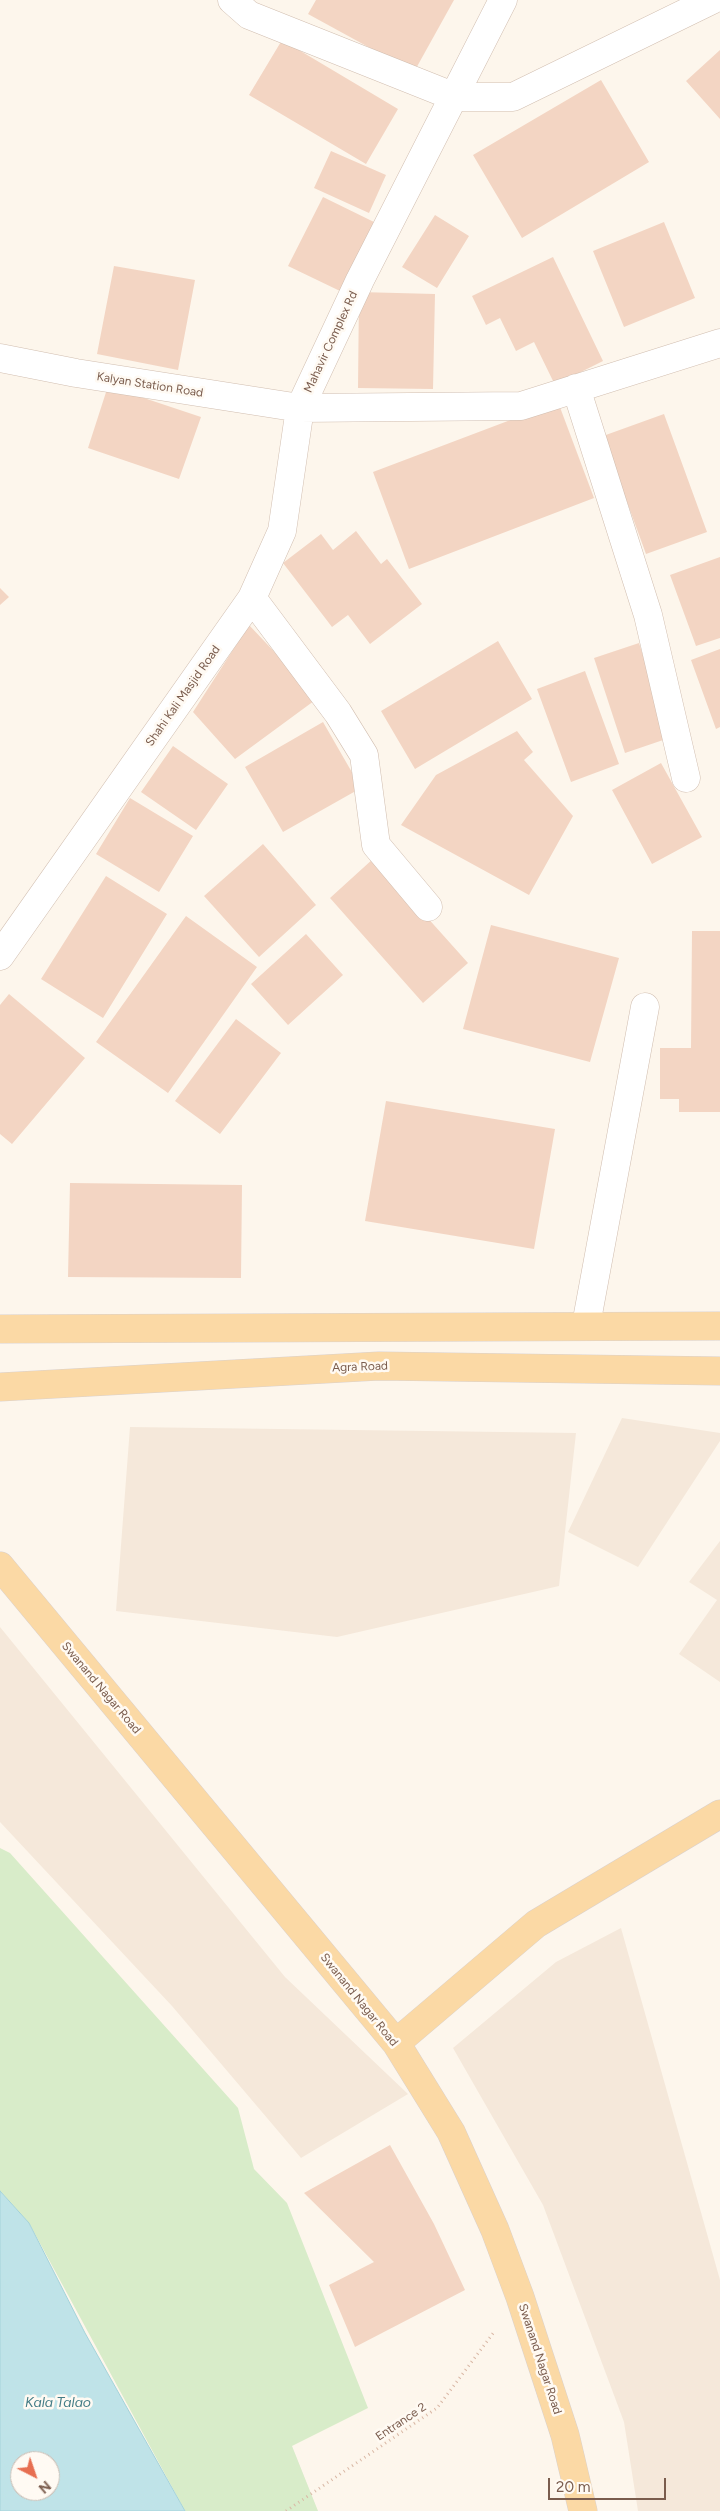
<!DOCTYPE html>
<style>
body{margin:0}
#map{position:relative;width:720px;height:2511px;overflow:hidden;background:#fdf6ec;font-family:Figtree,sans-serif}
canvas{display:block}
.north{position:absolute;left:10px;top:2451px;width:50px;height:50px;box-sizing:border-box;background:#fffaf3;border:1px solid #cabbb1;border-radius:50%;rotate:139deg;font-size:14px;font-weight:700;line-height:20px;text-align:center;color:#7a5c4d}
.north::after{content:'';display:block;margin:auto;width:18px;height:22px;background:#e76f51;clip-path:polygon(50% 0,100% 100%,50% 72%,0 100%)}
.scale{position:absolute;left:548px;top:2478px;width:118px;height:22px;box-sizing:border-box;border:2px solid #7a5c4d;border-top:0;padding-left:6px;font-size:15px;line-height:18px;white-space:nowrap;color:#7a5c4d;-webkit-text-stroke:4px #fffaf3;paint-order:stroke}
</style>
<div id="map">
<canvas width="720" height="2511"></canvas>
<div class="north">N</div>
<div class="scale">20 m</div>
</div>
<script>
const context = document.querySelector('canvas').getContext('2d');
context.lineJoin = 'round';
function paint(path, color) {
  context.fillStyle = color;
  context.fill(path, 'evenodd');
}
function toPath(rows) {
  const path = new Path2D();
  for (const r of rows) {
    path.moveTo(r[0], r[1]);
    for (let i = 2; i < r.length; i += 2) path.lineTo(r[i], r[i + 1]);
  }
  return path;
}
function trace(path, color, width, dash) {
  context.strokeStyle = color;
  context.lineWidth = width;
  context.lineCap = dash ? 'butt' : 'round';
  context.setLineDash(dash || []);
  context.stroke(path);
}
function write(font, color, halo, rows, align = 'center') {
  context.font = font + ' Figtree,sans-serif';
  context.lineWidth = 5;
  context.setLineDash([]);
  context.textBaseline = 'middle';
  context.strokeStyle = halo;
  context.fillStyle = color;
  for (const [text, x, y, turn = 0] of rows) {
    context.save();
    context.translate(x, y);
    context.rotate((+turn || 0) * Math.PI / 180);
    context.textAlign = isNaN(turn) ? turn : align;
    if (halo) context.strokeText(text, 0, 0);
    context.fillText(text, 0, 0);
    context.restore();
  }
}
const residential = toPath([
 [622,1418,720,1433,720,1441,638,1567,568,1532],
 [130,1427,576,1433,559,1586,337,1637,116,1611],
 [720,1541,720,1682,679,1654,717,1600,689,1582],
 [0,1627,285,1977,408,2094,301,2158,172,2006,0,1822],
 [621,1928,720,2280,720,2511,638,2511,624,2422,543,2205,453,2048,556,1962]
]);
const green = toPath([
 [0,1848,10,1853,238,2108,254,2169,287,2203,368,2408,292,2446,318,2511,185,2511,29,2223,0,2191]
]);
const water = toPath([
 [0,2191,29,2223,85,2333,185,2511,0,2511,0,2191],
 [20,2461,50,2461,50,2491,20,2491,20,2461]
]);
const building = toPath([
 [316,0,454,0,414,72,308,14],
 [282,40,398,109,366,164,249,95],
 [720,50,720,119,686,81],
 [601,80,649,162,522,238,473,155],
 [331,151,386,175,369,213,314,188],
 [323,197,374,222,340,291,288,266],
 [435,215,469,236,437,288,402,267],
 [664,222,695,298,624,327,593,251],
 [553,257,603,361,555,385,534,342,516,351,500,318,486,325,472,296],
 [114,266,195,280,178,370,97,354],
 [359,292,435,294,433,389,358,388],
 [108,386,201,417,179,479,88,448],
 [558,402,594,498,409,569,373,472],
 [664,414,707,532,646,554,603,436],
 [356,531,381,564,387,559,422,604,370,644,348,615,332,627,283,563,321,534,333,550],
 [720,557,720,638,696,646,670,575],
 [0,588,9,597,0,605],
 [249,625,318,698,235,759,193,712],
 [498,641,532,699,415,769,381,711],
 [639,643,669,738,625,753,594,658],
 [720,649,720,727,716,729,691,660],
 [585,671,619,764,571,782,537,689],
 [323,722,361,788,283,832,245,767],
 [517,731,533,752,524,760,573,816,529,895,401,825,436,775],
 [173,746,228,784,196,830,141,792],
 [661,763,702,837,652,864,612,790],
 [130,798,193,836,159,892,96,854],
 [263,844,316,905,259,957,204,896],
 [374,858,468,963,423,1003,330,898],
 [106,876,167,914,103,1018,41,979],
 [186,916,257,967,168,1093,96,1042],
 [491,925,619,958,590,1062,463,1029],
 [692,931,720,931,720,1112,679,1112,679,1099,660,1099,660,1048,691,1048],
 [306,934,343,975,288,1025,251,984],
 [9,994,85,1058,12,1144,0,1134,0,1005],
 [236,1019,281,1053,220,1134,175,1101],
 [386,1101,555,1129,534,1249,365,1221],
 [70,1183,242,1185,241,1278,68,1277],
 [390,2145,434,2224,465,2290,355,2347,329,2285,374,2262,304,2193]
]);
const path = toPath([
 [286,2511,437,2408,494,2332]
]);
const minor = toPath([
 [232,0,249,15,455,97,513,97,712,0],
 [0,358,76,373,300,408,521,406,720,343],
 [576,388,648,615,686,778],
 [252,598,338,713,364,755,376,845,428,907],
 [0,956,252,598,282,531,300,408,360,280,503,0],
 [586,1325,645,1007]
]);
const major = toPath([
 [0,1329,720,1326],
 [0,1387,379,1366,720,1371],
 [0,1566,396,2043,451,2132,495,2230,520,2297,565,2435,583,2511],
 [396,2043,536,1924,720,1814]
]);
const streetNames = [
 ["Mahavir Complex Rd",331,342,-65],
 ["Kalyan Station Road",150,385,9],
 ["Shahi Kali Masjid Road",183,696,-55],
 ["Agra Road",360,1367,-2],
 ["Swanand Nagar Road",101,1688,50],
 ["Swanand Nagar Road",359,2000,51],
 ["Swanand Nagar Road",540,2359,72],
 ["Entrance 2",401,2422,-34]
];
const waterNames = [
 ["Kala Talao",58,2403]
];
paint(residential, '#f5e8da');
paint(green, '#d8ecc9');
paint(water, '#bfe3e8');
trace(water, '#a5d3da', 1);
paint(building, '#f3d5c3');
trace(minor, '#d1beb0', 29);
trace(major, '#dad1cd', 29);
trace(path, '#d9b8a5', 3, [1, 4]);
trace(minor, '#fff', 28);
trace(major, '#fbd9a5', 28);
write('12px', '#7a5c4d', '#fffaf3', streetNames);
write('italic 14px', '#437c86', '#fffaf3', waterNames);
</script>
